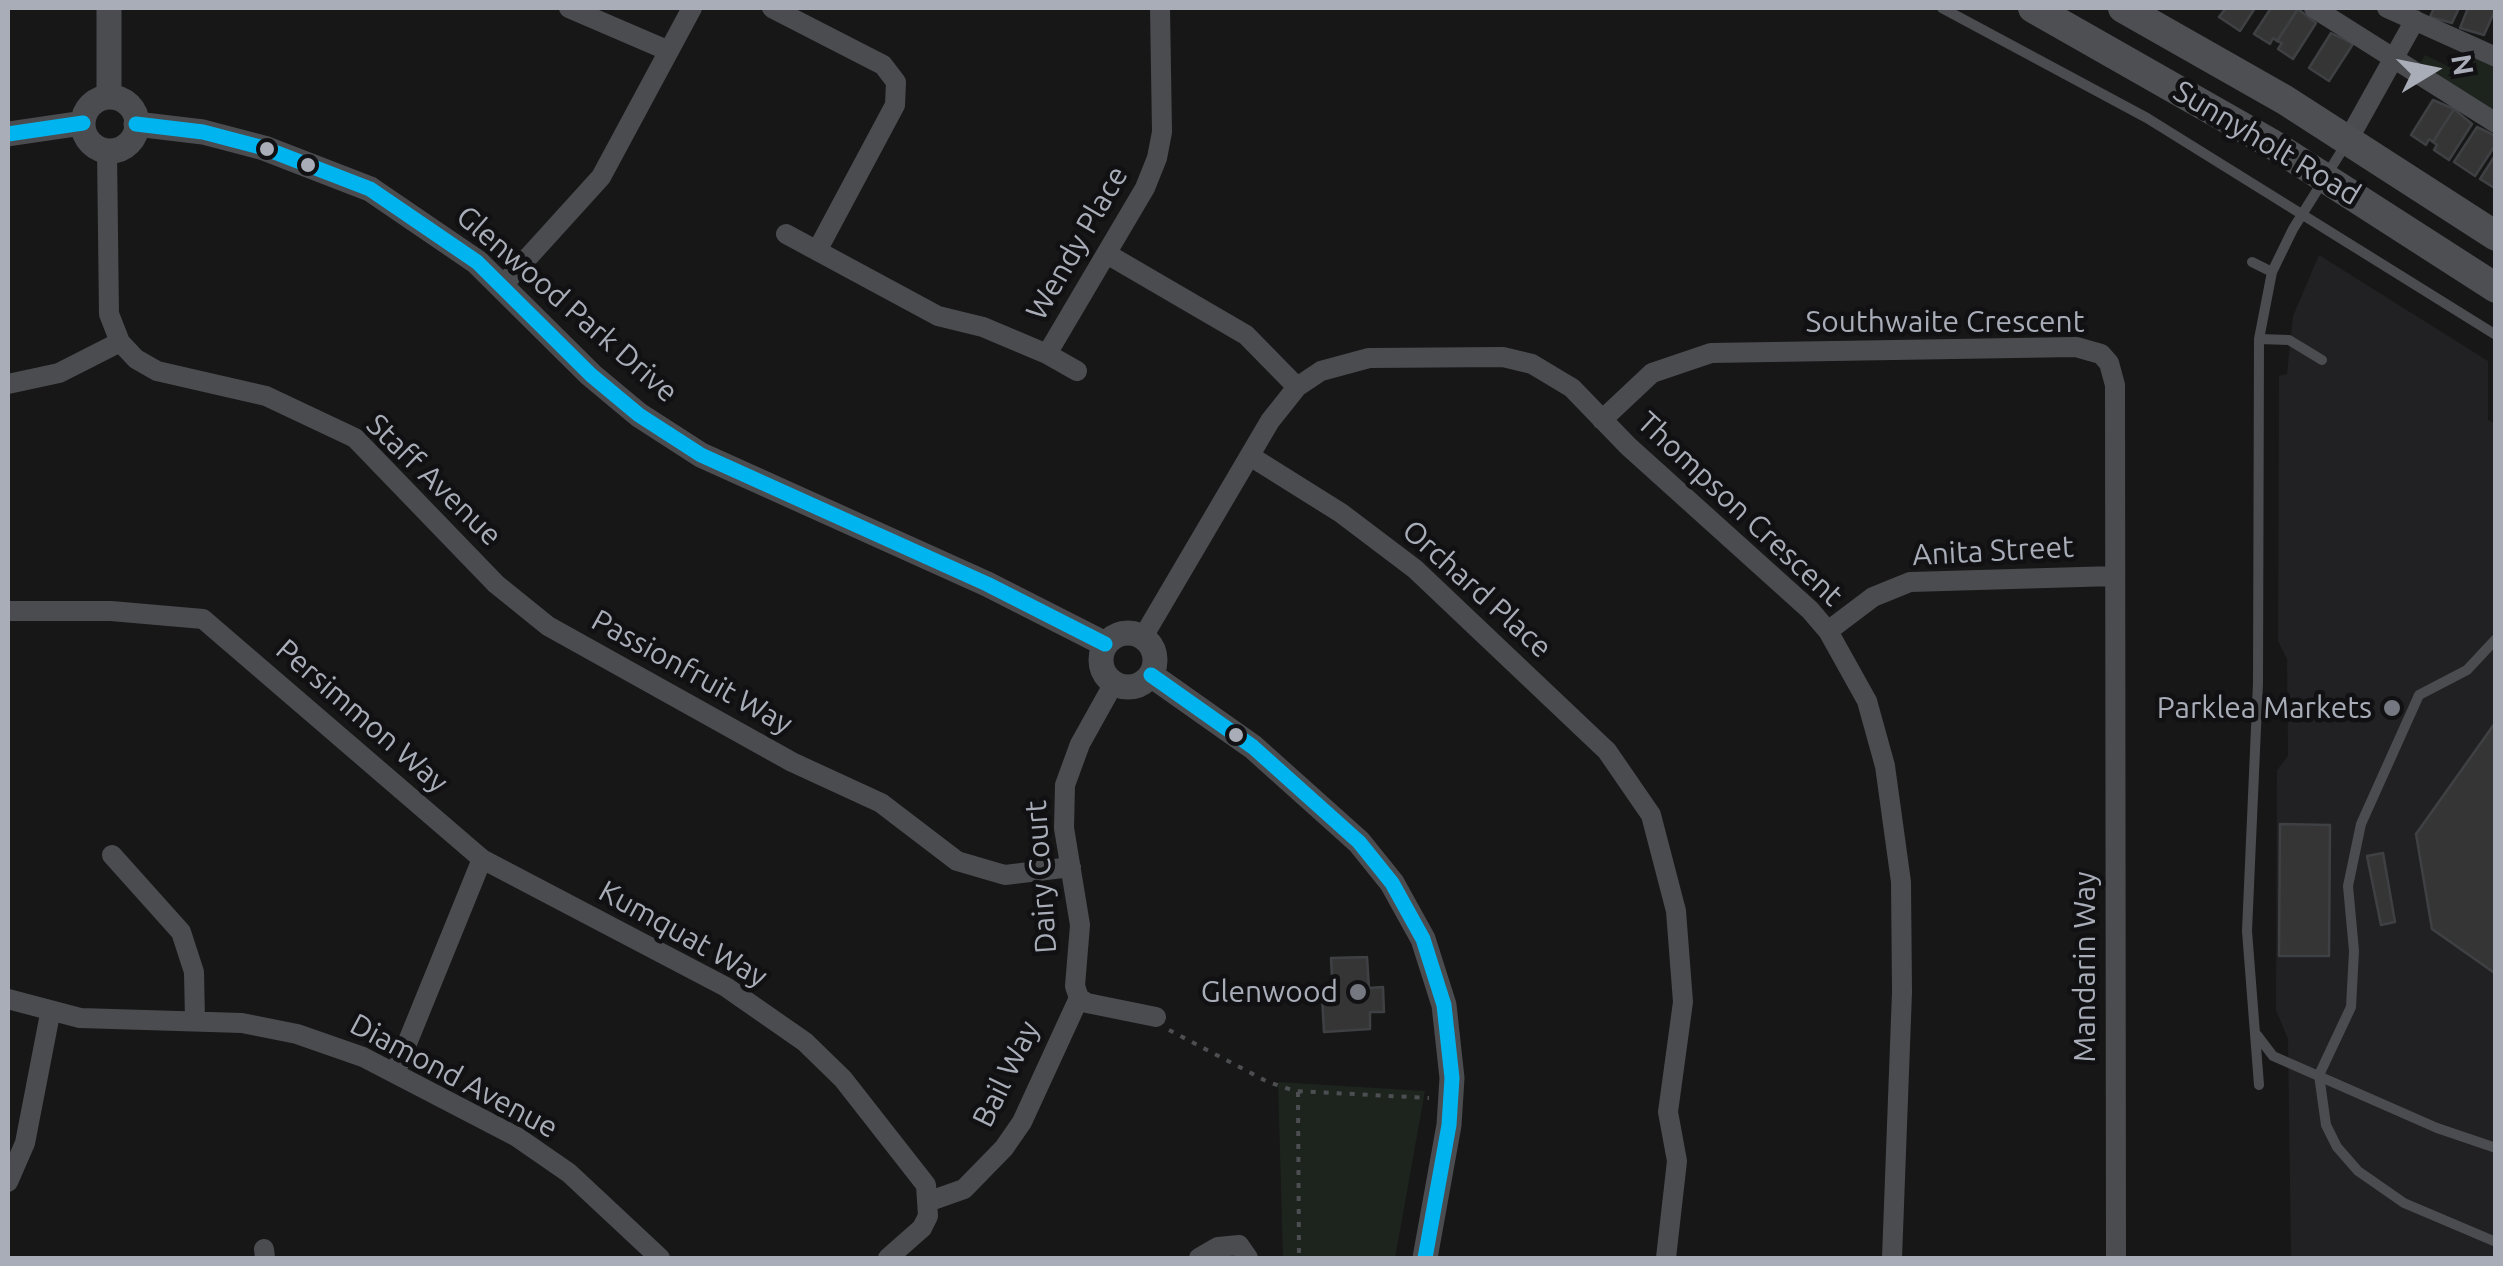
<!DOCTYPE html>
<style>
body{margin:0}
#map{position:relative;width:2503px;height:1266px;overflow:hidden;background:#171717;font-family:Ubuntu,sans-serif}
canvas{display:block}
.frame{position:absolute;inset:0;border:10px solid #a8adb8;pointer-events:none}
.north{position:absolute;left:2383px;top:20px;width:100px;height:100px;-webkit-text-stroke:8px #111113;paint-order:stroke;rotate:80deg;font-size:28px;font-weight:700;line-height:40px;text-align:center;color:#a8adb8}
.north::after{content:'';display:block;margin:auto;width:35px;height:45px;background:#a8adb8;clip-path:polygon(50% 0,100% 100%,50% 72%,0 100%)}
</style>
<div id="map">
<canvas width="2503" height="1266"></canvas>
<div class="frame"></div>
<div class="north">N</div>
</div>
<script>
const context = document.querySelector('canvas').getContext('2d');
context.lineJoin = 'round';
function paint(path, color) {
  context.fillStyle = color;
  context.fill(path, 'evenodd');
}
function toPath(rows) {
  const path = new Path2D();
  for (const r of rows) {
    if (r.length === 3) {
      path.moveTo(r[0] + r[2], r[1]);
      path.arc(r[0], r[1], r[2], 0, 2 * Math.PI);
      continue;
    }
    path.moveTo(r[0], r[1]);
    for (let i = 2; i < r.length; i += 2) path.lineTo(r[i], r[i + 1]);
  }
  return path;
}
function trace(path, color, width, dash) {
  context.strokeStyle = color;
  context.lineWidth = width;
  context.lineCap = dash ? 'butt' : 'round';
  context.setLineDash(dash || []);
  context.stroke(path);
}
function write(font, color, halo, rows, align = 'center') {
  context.font = font + ' Ubuntu,sans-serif';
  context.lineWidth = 9;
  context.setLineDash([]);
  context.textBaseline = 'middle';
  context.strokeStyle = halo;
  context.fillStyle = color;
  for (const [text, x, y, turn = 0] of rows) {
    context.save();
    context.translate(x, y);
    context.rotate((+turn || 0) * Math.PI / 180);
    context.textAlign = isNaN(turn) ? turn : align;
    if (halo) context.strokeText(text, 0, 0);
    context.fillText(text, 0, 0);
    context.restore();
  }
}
const built = toPath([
 [2319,255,2488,361,2488,420,2496,424,2495,1258,2291,1258,2288,1039,2276,1010,2277,770,2288,756,2287,659,2278,641,2279,376,2287,374,2293,316]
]);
const green = toPath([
 [2425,55,2465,75,2476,55,2495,65,2495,114,2419,65],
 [1278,1082,1425,1091,1395,1258,1283,1258]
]);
const building = toPath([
 [2226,8,2255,8,2240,31,2219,17,2226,8],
 [2271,8,2298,9,2277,41,2273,38,2270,44,2254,34,2271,8],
 [2434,8,2459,8,2452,23,2430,17,2434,8],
 [2468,8,2496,8,2484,35,2460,28,2468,8],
 [2298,9,2316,23,2293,59,2278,49,2282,43,2277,41,2298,9],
 [2331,33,2353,44,2329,81,2309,68,2331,33],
 [2433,100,2454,109,2433,142,2429,139,2426,145,2411,135,2433,100],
 [2454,109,2472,124,2449,160,2434,150,2437,145,2433,142,2454,109],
 [2477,127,2496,136,2496,144,2475,176,2454,162,2477,127],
 [2496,154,2496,189,2480,179,2496,154],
 [2495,723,2496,723,2496,974,2432,929,2416,834,2495,723],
 [2280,824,2330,825,2329,956,2279,956,2280,824],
 [2383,853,2395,922,2381,925,2367,856,2383,853],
 [1367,957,1369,988,1383,987,1384,1012,1370,1012,1370,1029,1324,1032,1322,996,1333,996,1331,958,1367,957]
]);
const path = toPath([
 [1169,1030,1268,1082,1295,1091,1429,1098],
 [1298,1092,1299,1258]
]);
const service = toPath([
 [1942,8,2147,118,2496,335],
 [2252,262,2272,272],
 [2259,339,2289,340,2322,360],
 [2496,639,2467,670,2419,695,2361,824,2348,886,2354,951,2351,1007,2319,1075,2326,1125,2337,1147,2358,1171,2404,1203,2496,1242],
 [2257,1035,2273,1056,2437,1128,2496,1148],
 [2259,1085,2247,931,2258,683,2259,339,2272,272,2293,229,2346,144]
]);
const minor = toPath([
 [569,8,669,51],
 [772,8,883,65,896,82,895,105,818,249],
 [2314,8,2496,123],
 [2387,8,2496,57],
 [2348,140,2415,20],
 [107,151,109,314,120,342,136,359,157,371,266,396,355,438,496,584,548,626,792,762,881,803,957,861,1005,875,1071,867],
 [786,234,938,316,983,327,1047,354],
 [1107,254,1246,335,1297,387],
 [503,285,601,177,692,8],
 [1077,371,1047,354,1145,188,1157,158,1162,132,1160,8],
 [8,384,59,373,120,342],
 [1602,420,1652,373,1711,353,2076,347,2101,354,2109,363,2115,385,2116,1258],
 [1250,456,1341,513,1415,569,1607,751,1651,815,1676,911,1683,1002,1668,1112,1677,1161,1666,1258],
 [8,611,111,611,203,619,482,859,726,987,805,1042,843,1079,926,1185,928,1216,922,1228,888,1258],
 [1828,631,1873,597,1910,582,2115,576],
 [1143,637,1270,421,1297,387,1321,371,1369,358,1503,357,1532,364,1572,388,1628,446,1810,610,1828,631,1867,701,1885,766,1901,882,1902,992,1892,1258],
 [1114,683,1080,744,1065,785,1064,828,1080,925,1075,986,1079,998,1087,1003,1156,1017],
 [112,855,181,932,194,972,195,1020],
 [8,999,80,1018,242,1023,297,1034,363,1057,517,1137,569,1173,660,1258],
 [395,1073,482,859],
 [8,1182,25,1143,50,1014],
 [930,1201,964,1189,1004,1148,1022,1122,1079,998],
 [264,1249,265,1258],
 [1199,1258,1218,1247,1239,1245,1248,1258]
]);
const tertiary = toPath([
 [109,8,109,97],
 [110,124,27],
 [136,124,203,132,264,148,370,189,477,262,591,375,639,415,701,455,987,584,1105,644],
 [8,134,83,123],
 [1128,660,27],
 [1151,675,1253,747,1359,842,1392,883,1423,939,1444,1005,1452,1078,1449,1125,1425,1258]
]);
const primary = toPath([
 [2033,8,2272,144,2496,288],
 [2123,8,2285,100,2496,236]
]);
const bus1 = toPath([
 [136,124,203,132,264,148,370,189,477,262,591,375,639,415,701,455,987,584,1105,644],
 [8,134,83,123],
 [1151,675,1253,747,1359,842,1392,883,1423,939,1444,1005,1452,1078,1449,1125,1425,1258]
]);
const markers = [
 [267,149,9,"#a8adb8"],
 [308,165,9,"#a8adb8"],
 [2392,708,10,"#757880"],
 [1236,735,9,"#a8adb8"],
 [1358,992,10,"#757880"]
];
const streetNames = [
 ["Sunnyholt Road",2267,143,31],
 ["Wendy Place",1077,243,-60],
 ["Glenwood Park Drive",567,304,41],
 ["Southwaite Crescent",1945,322],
 ["Staff Avenue",434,480,44],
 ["Thompson Crescent",1740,509,43],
 ["Anita Street",1993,551,-3],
 ["Orchard Place",1477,589,42],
 ["Passionfruit Way",692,672,29],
 ["Persimmon Way",362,716,41],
 ["Dairy Court",1041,877,-94],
 ["Kumquat Way",683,934,29],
 ["Mandarin Way",2085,967,-90],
 ["Bail Way",1006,1074,-64],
 ["Diamond Avenue",454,1076,28]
];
const poiNames = [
 ["Parklea Markets",2372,708],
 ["Glenwood",1338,992]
];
paint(built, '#212123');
paint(green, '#1d241e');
paint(building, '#353536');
trace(building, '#3f4043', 2.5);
trace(path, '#4d4e52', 4, [5, 8]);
trace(service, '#4b4c50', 10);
trace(minor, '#4b4c50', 20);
trace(tertiary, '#4b4c50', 25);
trace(primary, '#4d4f52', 30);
trace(bus1, '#00b5ef', 15);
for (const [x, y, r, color] of markers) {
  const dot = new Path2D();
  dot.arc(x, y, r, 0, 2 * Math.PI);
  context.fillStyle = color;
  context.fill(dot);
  trace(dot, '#111113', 4);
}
write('30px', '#a8adb8', '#111113', streetNames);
write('30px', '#a8adb8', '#111113', poiNames, 'right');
</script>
